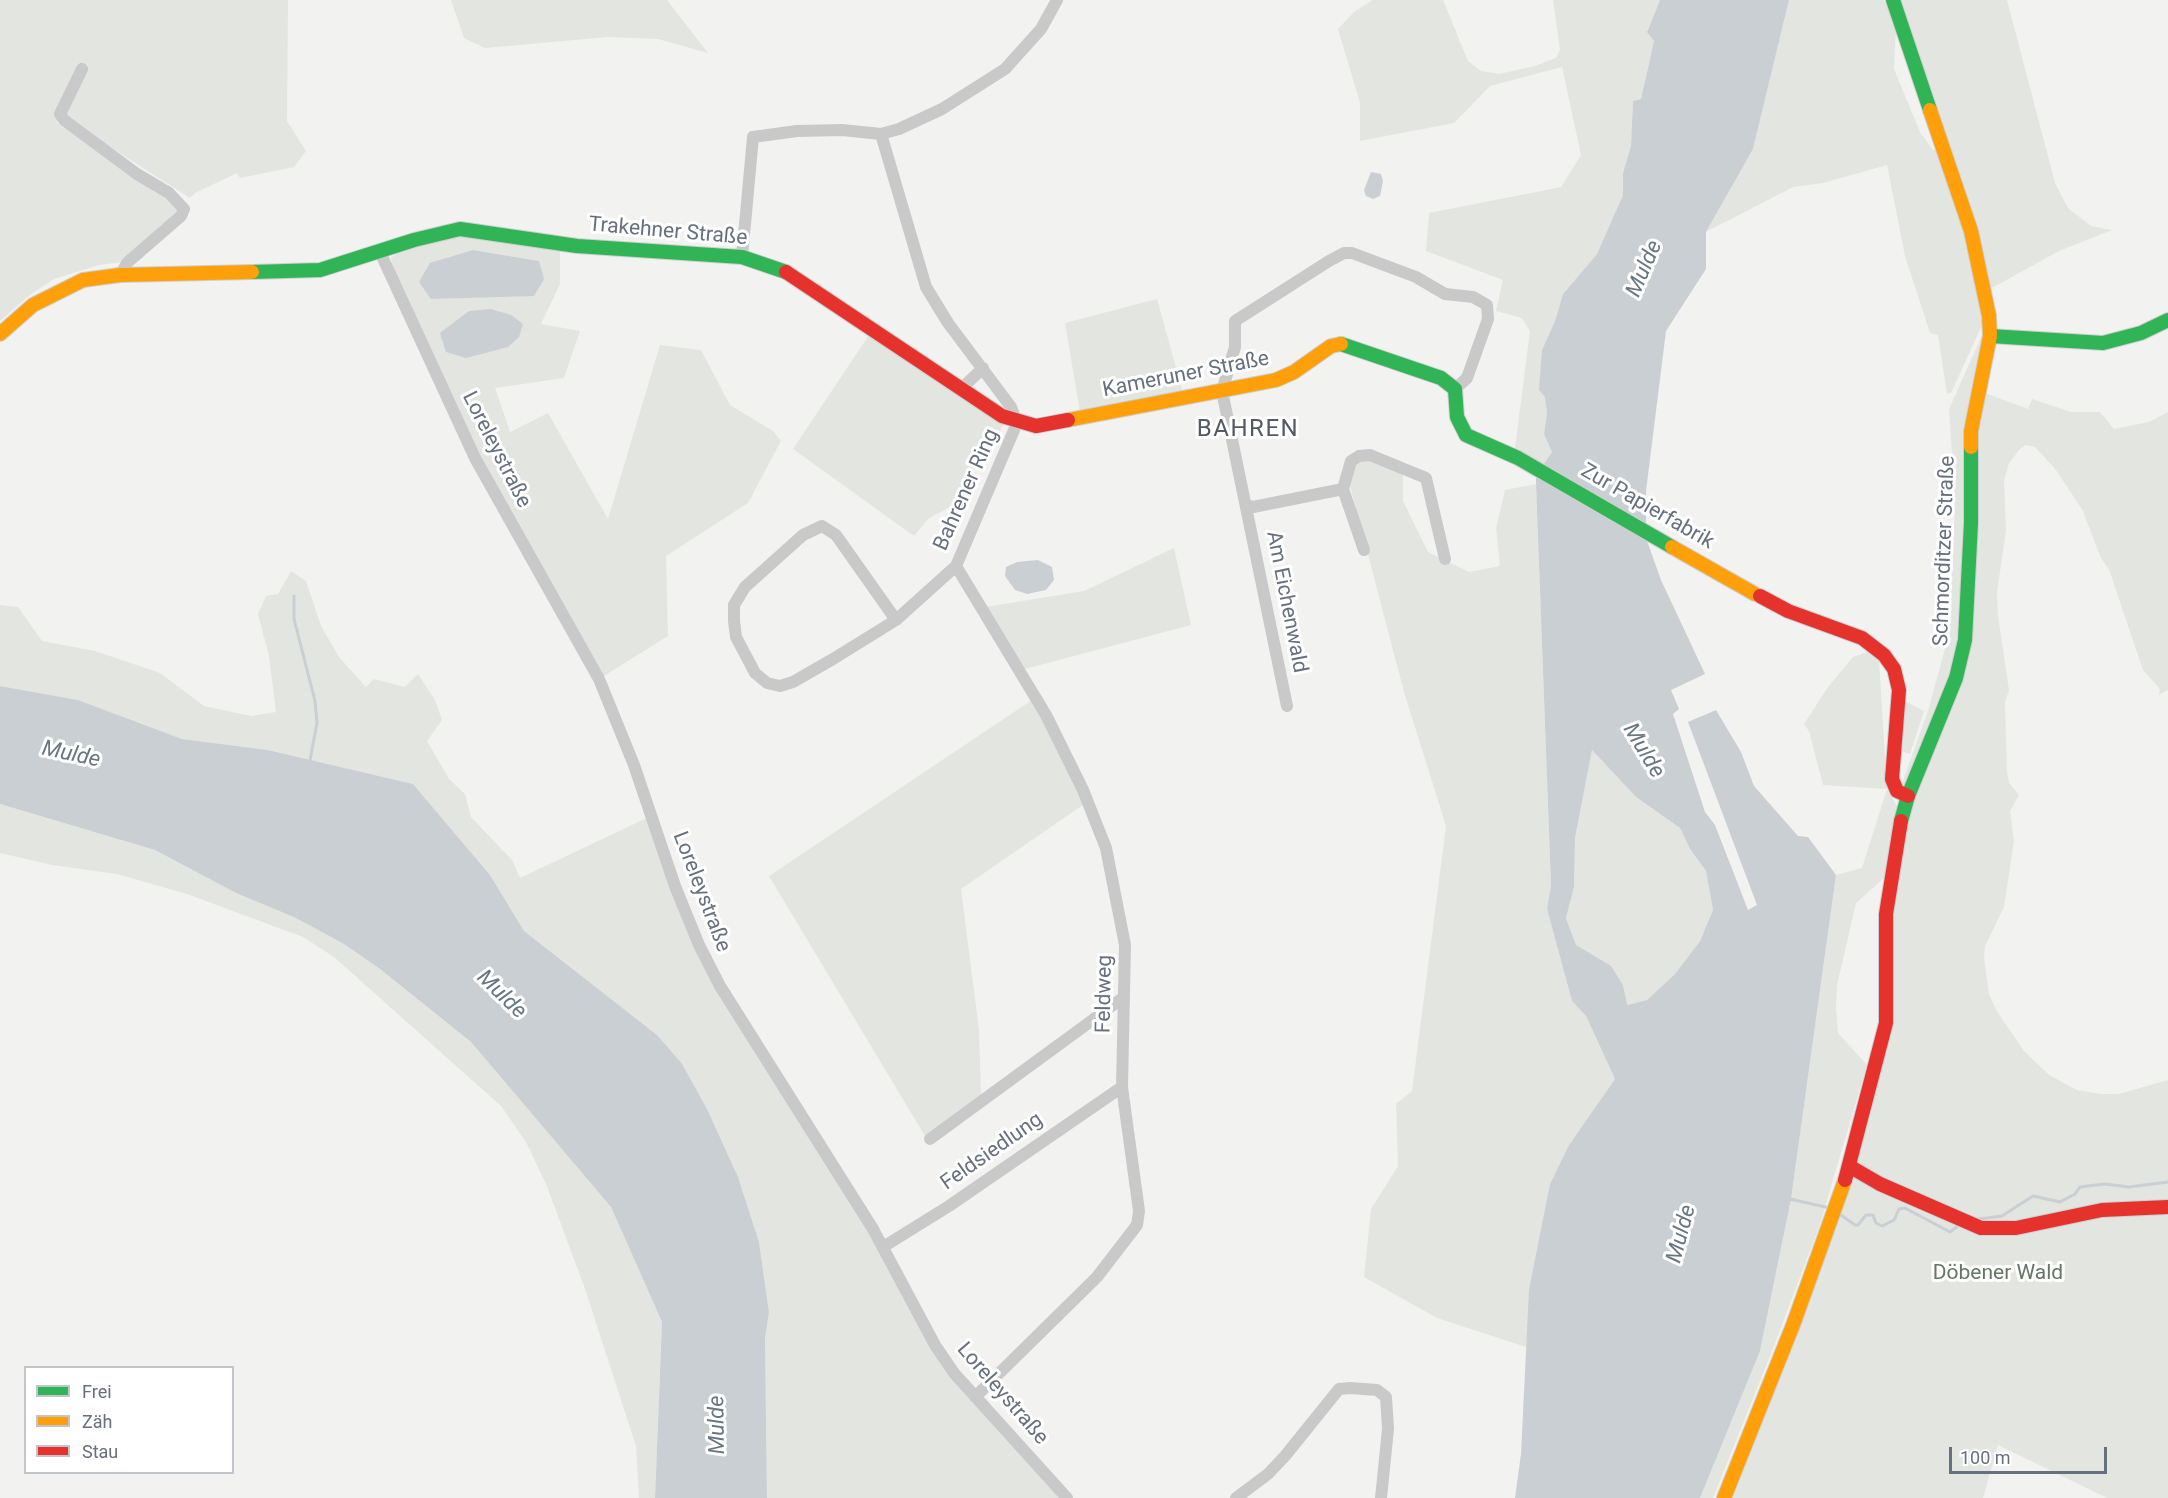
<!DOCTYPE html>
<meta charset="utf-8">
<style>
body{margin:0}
#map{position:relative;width:2168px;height:1498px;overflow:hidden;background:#f2f3f1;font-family:Roboto,sans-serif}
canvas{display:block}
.legend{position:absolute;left:24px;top:1366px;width:210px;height:108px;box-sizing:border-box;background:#fff;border:2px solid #c2c6cb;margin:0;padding:8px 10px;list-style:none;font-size:18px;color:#66707e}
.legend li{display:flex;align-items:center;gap:12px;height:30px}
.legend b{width:30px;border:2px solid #c2c6cb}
.scale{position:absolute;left:1949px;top:1447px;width:158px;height:27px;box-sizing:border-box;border:3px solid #66707e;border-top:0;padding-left:8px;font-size:18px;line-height:21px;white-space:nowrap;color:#66707e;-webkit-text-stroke:4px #fff;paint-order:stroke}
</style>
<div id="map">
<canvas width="2168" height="1498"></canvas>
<ul class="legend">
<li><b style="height:8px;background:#30b455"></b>Frei</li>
<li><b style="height:8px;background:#ff9f0a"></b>Zäh</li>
<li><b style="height:8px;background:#e5322d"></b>Stau</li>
</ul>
<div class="scale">100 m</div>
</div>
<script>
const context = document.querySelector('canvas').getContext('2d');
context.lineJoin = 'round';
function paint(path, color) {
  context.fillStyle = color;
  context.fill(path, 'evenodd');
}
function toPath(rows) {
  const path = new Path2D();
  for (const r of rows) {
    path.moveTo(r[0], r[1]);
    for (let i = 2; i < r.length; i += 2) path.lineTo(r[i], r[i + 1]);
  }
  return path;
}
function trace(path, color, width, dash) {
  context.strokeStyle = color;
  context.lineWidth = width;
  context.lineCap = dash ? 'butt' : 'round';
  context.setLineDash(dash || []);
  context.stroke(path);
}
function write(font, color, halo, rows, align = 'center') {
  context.font = font + ' Roboto,sans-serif';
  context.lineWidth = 6;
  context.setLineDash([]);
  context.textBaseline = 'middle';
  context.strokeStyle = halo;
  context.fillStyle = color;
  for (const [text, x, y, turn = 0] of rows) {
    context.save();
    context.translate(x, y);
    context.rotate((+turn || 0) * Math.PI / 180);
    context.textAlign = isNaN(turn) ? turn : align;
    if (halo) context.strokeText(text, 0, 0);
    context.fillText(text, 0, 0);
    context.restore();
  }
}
const green = toPath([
 [0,0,288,0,287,121,306,151,294,167,240,178,237,173,195,193,190,198,66,119,56,122,172,199,178,207,177,217,122,262,99,265,54,279,31,294,0,321],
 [451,0,667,0,708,53,658,39,608,37,485,48,464,38],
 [1373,0,1443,0,1468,61,1481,71,1499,74,1535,66,1556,58,1560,50,1553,0,1660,0,1647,31,1654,41,1641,99,1633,101,1631,146,1623,173,1623,195,1597,254,1563,294,1555,321,1542,350,1547,413,1544,434,1552,452,1545,465,1515,448,1530,331,1522,318,1496,311,1503,280,1426,251,1429,213,1561,187,1581,155,1562,67,1490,86,1454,123,1360,141,1360,103,1338,29,1354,12],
 [1789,0,1884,0,1896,26,1894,69,1920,132,1933,150,1939,148,1966,234,1983,323,1951,393,1947,394,1938,335,1930,333,1905,256,1887,165,1823,183,1793,187,1706,232,1753,149],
 [1899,0,2007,0,2055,183,2068,208,2091,226,2112,230,2059,251,1990,289],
 [470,235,560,250,560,284,541,324,580,331,564,378,495,388,510,432,548,413,608,519,660,345,701,350,730,405,773,431,781,441,748,503,666,556,668,636,599,679,455,414,394,273,391,258,404,248],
 [473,250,539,261,534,295,431,299],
 [1157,299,1183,393,1080,412,1065,323],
 [1983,333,1962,621,1946,686,1905,788,1901,786,1928,711,1946,645,1950,615,1955,501,1949,409],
 [869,335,1004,424,950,507,928,519,914,536,793,449],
 [1985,393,2028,409,2032,399,2071,412,2100,412,2114,429,2149,422,2168,412,2168,690,2159,695,2160,689,2143,670,2110,572,2100,556,2083,511,2056,470,2035,447,2026,445,2020,449,2009,463,2004,481,2006,531,1997,592,1998,616,2009,690,2005,702,2007,772,2009,783,2019,795,2010,811,2014,841,2004,907,1985,946,1984,958,1989,994,1996,1010,2024,1051,2049,1075,2077,1090,2101,1094,2119,1094,2168,1080,2168,1498,2107,1498,1998,1445,1983,1498,1730,1498,1876,1086,1902,835,1956,693,1975,442],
 [1360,459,1372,459,1403,472,1403,501,1428,552,1469,572,1500,566,1496,528,1505,490,1536,484,1551,885,1547,909,1572,1001,1586,1016,1615,1079,1569,1145,1550,1184,1540,1237,1526,1347,1437,1318,1364,1277,1371,1209,1398,1166,1396,1104,1412,1091,1446,826,1404,692,1349,482,1354,467],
 [1174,548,1191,625,1025,669,985,607,1084,591],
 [291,571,306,581,321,626,339,657,366,687,374,679,405,687,418,674,435,700,442,720,427,741,449,779,465,794,471,817,512,860,520,878,651,816,694,933,964,1390,1059,1498,767,1498,765,1339,769,1312,759,1242,738,1177,708,1111,613,1003,524,931,490,875,413,784,268,750,182,739,78,700,0,686,0,605,18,607,42,641,95,651,160,673,204,706,251,716,276,712,269,656,258,614,266,596,278,594],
 [1867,652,1879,661,1887,789,1898,808,1885,877,1856,903,1837,985,1836,1008,1838,1033,1867,1065,1819,1227,1771,1354,1713,1498,1700,1498,1760,1351,1791,1199,1836,875,1862,868,1887,789,1823,785,1809,731,1804,724,1828,687,1853,657],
 [1041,694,1093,798,961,889,979,1030,981,1095,925,1136,769,876],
 [1905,701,1924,711,1910,754,1898,750],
 [1592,750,1636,797,1680,828,1690,849,1706,871,1713,910,1700,941,1675,974,1647,1000,1626,1005,1623,985,1611,967,1576,945,1566,918,1574,887,1575,838],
 [0,804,155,850,236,893,296,918,344,944,380,969,471,1042,611,1207,662,1322,655,1498,639,1498,636,1446,584,1286,546,1184,526,1142,501,1106,334,957,303,937,187,894,117,874,52,865,0,853]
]);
const water = toPath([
 [1660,0,1789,0,1753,149,1706,232,1706,269,1666,331,1646,491,1646,538,1661,580,1705,674,1671,690,1679,709,1673,714,1705,812,1715,825,1748,910,1757,905,1688,722,1716,710,1741,752,1754,786,1798,836,1808,837,1836,875,1791,1199,1760,1351,1700,1498,1515,1498,1521,1454,1529,1290,1550,1184,1569,1145,1615,1079,1586,1016,1572,1001,1547,909,1551,885,1536,484,1536,476,1552,452,1544,434,1547,413,1545,397,1539,390,1542,350,1555,321,1563,294,1597,254,1623,195,1623,173,1631,146,1633,101,1641,99,1654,41,1647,32],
 [1592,750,1636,797,1680,828,1690,849,1706,871,1713,910,1700,941,1675,974,1647,1000,1627,1005,1623,985,1611,966,1576,945,1566,918,1574,887,1575,838],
 [1371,172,1381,174,1383,181,1380,196,1373,199,1366,196,1364,190],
 [473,250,539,261,544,279,534,296,431,299,419,282,430,263],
 [491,309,511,315,523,324,519,337,508,347,466,358,446,352,440,333,469,311],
 [1038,560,1052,567,1054,580,1046,590,1027,594,1015,590,1005,576,1006,567,1017,562],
 [0,686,78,700,182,739,268,750,413,784,490,875,524,931,658,1036,682,1064,708,1111,738,1177,759,1242,769,1312,765,1339,767,1498,655,1498,662,1322,611,1207,471,1042,380,969,344,944,296,918,236,893,155,850,0,804]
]);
const stream = toPath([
 [294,596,294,619,315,701,317,723,310,760],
 [1790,1199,1830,1208],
 [1838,1213,1855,1225,1858,1225,1866,1215,1873,1215,1876,1223,1882,1226,1894,1220,1899,1209,1905,1208,1950,1232,1959,1225],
 [1979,1219,2002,1216,2033,1196,2060,1202,2075,1194,2080,1187,2105,1184,2129,1187,2168,1182]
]);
const street = toPath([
 [82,69,63,108,60,114,64,120,137,174,169,193,184,209,181,216,128,262,120,275],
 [881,134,926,287,948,323,1011,407,1017,423,956,566,896,620,836,535,822,526,803,535,745,587,734,605,734,621,736,637,755,673,767,683,780,686,793,682,833,659,896,620],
 [380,252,475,458,599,679,634,765,675,886,699,945,720,986,873,1229,935,1345,954,1373,1067,1498],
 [742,257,753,137,797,131,842,130,881,134,899,129,942,109,1005,69,1041,29,1057,0],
 [961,389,983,368],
 [1246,505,1253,507,1343,489],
 [1364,550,1343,489,1351,461,1359,456,1370,455,1426,478,1445,559],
 [956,566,1046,715,1083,790,1106,848,1125,945,1122,1087,1139,1211,1137,1225,1097,1277,975,1397],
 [1287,706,1222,391,1235,347,1235,321,1329,261,1344,253,1352,253,1416,277,1445,294,1473,297,1487,305,1488,319,1467,378,1455,389],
 [930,1139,1124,997],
 [883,1247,949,1206,1122,1087],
 [1236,1498,1268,1474,1285,1456,1339,1389,1350,1388,1377,1390,1386,1397,1388,1429,1381,1498]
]);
const fast = toPath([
 [1893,0,1930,110],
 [252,272,320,270,414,240,460,229,577,246,742,257,786,272],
 [1990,336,2103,343,2141,333,2168,320],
 [1341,344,1441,378,1455,389,1457,417,1466,435,1518,458,1672,547],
 [1901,821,1908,796,1956,678,1965,640,1971,523,1971,447]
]);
const slow = toPath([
 [1930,110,1971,231,1989,316,1990,336,1971,431,1971,447],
 [0,334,33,305,83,280,120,275,252,272],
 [1068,420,1276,380,1294,372,1331,346,1341,344],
 [1672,547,1755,594],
 [1724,1498,1793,1325,1845,1180]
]);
const jam = toPath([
 [786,272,1002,416,1036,426,1068,420],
 [1760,596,1788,611,1862,638,1884,655,1894,669,1899,690,1892,779,1897,791,1908,796],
 [1849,1166,1880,1184,1981,1228,2016,1228,2102,1210,2168,1207],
 [1845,1180,1886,1023,1886,914,1901,821]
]);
const streetNames = [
 ["Trakehner Straße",668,232,5],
 ["Kameruner Straße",1186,375,-11],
 ["Loreleystraße",496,450,63],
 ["Bahrener Ring",967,490,-66],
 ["Zur Papierfabrik",1647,507,30],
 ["Schmorditzer Straße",1945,551,-88],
 ["Am Eichenwald",1286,602,79],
 ["Loreleystraße",701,892,69],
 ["Feldweg",1105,994,-89],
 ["Feldsiedlung",992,1152,-35],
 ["Loreleystraße",1002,1394,49]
];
const parkNames = [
 ["Döbener Wald",1998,1274]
];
const waterNames = [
 ["Mulde",1645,269,-67],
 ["Mulde",1643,751,59],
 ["Mulde",71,755,12],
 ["Mulde",501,995,44],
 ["Mulde",1682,1234,-75],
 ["Mulde",718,1425,-91]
];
const quarterNames = [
 ["BAHREN",1248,430]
];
paint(green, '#e2e5e0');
paint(water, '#c9cfd2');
trace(stream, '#c9cfd2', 3);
trace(fast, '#cecfcf', 16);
trace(slow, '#cecfcf', 16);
trace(jam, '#cecfcf', 16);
trace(street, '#c9c9ca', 12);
trace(fast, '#30b455', 14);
trace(slow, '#ff9f0a', 14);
trace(jam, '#e5322d', 14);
write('21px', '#66707e', '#fff', streetNames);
write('21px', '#657664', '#fff', parkNames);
write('italic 22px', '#677782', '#fff', waterNames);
context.letterSpacing = '1.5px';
write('24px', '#535a64', '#fff', quarterNames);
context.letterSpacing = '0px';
</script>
